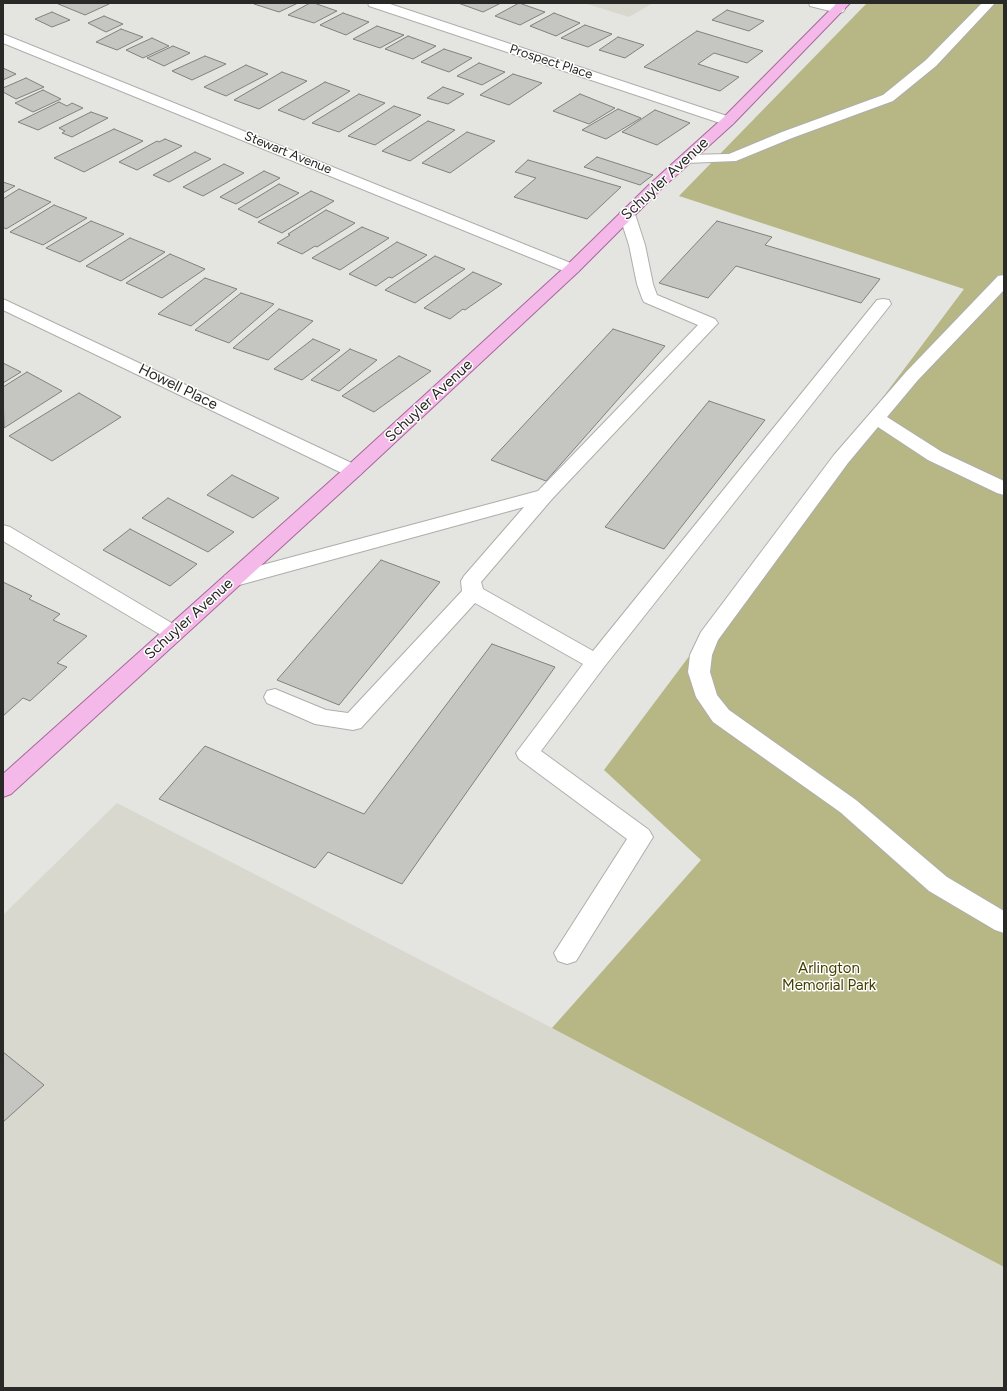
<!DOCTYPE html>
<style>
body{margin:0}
#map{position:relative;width:1007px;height:1391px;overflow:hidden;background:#e4e4e1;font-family:Figtree,sans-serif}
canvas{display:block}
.frame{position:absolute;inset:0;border:4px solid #292928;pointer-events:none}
</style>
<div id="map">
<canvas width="1007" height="1391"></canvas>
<div class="frame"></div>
</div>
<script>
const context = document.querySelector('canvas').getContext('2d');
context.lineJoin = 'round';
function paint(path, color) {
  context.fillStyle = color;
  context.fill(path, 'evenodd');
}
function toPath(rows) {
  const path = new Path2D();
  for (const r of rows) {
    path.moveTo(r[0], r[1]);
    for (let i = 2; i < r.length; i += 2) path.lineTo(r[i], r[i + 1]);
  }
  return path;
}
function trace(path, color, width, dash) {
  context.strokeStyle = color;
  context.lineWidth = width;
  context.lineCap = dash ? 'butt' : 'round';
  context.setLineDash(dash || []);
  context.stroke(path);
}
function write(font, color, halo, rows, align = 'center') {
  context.font = font + ' Figtree,sans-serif';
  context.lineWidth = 3;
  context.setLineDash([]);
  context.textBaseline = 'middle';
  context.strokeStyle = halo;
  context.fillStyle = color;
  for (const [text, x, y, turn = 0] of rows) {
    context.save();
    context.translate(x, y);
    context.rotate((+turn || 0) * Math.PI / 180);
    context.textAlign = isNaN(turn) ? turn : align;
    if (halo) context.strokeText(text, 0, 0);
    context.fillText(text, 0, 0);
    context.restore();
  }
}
const built = toPath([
 [584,3,653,3,629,17],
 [117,803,552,1028,1004,1267,1004,1388,3,1388,3,915]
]);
const green = toPath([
 [867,3,1004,3,1004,1267,552,1028,701,860,604,770,964,289,679,196]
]);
const building = toPath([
 [56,3,106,3,109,4,85,15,56,3],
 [256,3,298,3,279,12,254,4,256,3],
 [310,3,314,3,337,11,314,23,288,15,310,3],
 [458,3,501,3,483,12,458,3],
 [519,3,545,12,520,25,495,16,519,3],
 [727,10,764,21,749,31,712,20,727,10],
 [52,12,70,20,52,27,35,19,52,12],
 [343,13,369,22,346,35,320,25,343,13],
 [554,13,580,23,556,36,530,26,554,13],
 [104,16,123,24,106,32,88,23,104,16],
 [585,25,612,34,588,47,561,38,585,25],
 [377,26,404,35,380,48,353,39,377,26],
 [121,29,143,37,117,50,96,42,121,29],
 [697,31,763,51,747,63,714,53,698,64,739,77,720,91,644,67,697,31],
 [408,36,436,46,413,59,385,49,408,36],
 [618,37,644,45,625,58,599,50,618,37],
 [152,38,169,46,143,58,126,50,152,38],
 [173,46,190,53,164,66,147,58,173,46],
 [444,49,472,58,449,72,421,62,444,49],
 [205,56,226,64,192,80,172,71,205,56],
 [479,63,505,72,482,85,457,76,479,63],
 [246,65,268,74,226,96,204,87,246,65],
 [3,68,16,74,3,80,3,68],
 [282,72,307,81,259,109,234,100,282,72],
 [513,74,542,83,509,105,480,95,513,74],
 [26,78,44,87,16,99,3,92,3,88,26,78],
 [325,82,350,91,304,120,278,110,325,82],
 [443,87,464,94,448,104,427,98,443,87],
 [43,90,61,99,33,112,15,103,43,90],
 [359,94,385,103,339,132,312,123,359,94],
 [580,94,615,108,589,124,553,111,580,94],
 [59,102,67,106,72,103,83,108,38,130,18,122,59,102],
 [394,106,421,115,375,145,348,136,394,106],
 [618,109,641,118,606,139,582,130,618,109],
 [655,110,690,123,657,145,622,132,655,110],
 [91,112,108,118,72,137,62,133,65,131,59,128,91,112],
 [428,121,455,130,410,161,382,151,428,121],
 [114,129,143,141,84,172,54,158,114,129],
 [467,132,495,141,450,173,422,163,467,132],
 [165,139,182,146,137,170,119,162,157,141,159,142,165,139],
 [195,152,211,159,169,182,153,175,195,152],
 [597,157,653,175,640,185,584,167,597,157],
 [528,160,621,187,587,219,514,197,536,178,515,172,528,160],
 [224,164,244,173,203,196,183,187,224,164],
 [264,171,280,178,236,204,220,197,264,171],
 [3,182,15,186,3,193,3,182],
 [279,184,299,193,257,218,238,209,279,184],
 [19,189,51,202,6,229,3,227,3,199,19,189],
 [311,191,334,201,282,233,258,222,311,191],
 [54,205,87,218,43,245,10,232,54,205],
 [326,210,355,223,317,247,315,246,302,254,277,243,290,235,288,234,326,210],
 [91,221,124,234,80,262,46,248,91,221],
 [717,221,772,237,765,245,880,279,861,303,736,266,708,298,659,283,717,221],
 [362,227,389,238,340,270,312,258,362,227],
 [130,238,165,252,121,281,86,266,130,238],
 [397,242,427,255,392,278,389,277,376,286,349,274,397,242],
 [170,254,205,269,162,298,126,283,170,254],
 [435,256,465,269,415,303,385,290,435,256],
 [473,272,502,284,465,310,463,309,450,319,424,308,473,272],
 [205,278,237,289,191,326,158,314,205,278],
 [241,293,274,304,229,343,195,330,241,293],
 [279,309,313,321,268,360,233,348,279,309],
 [613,329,665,346,546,481,491,460,613,329],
 [313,339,340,350,302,380,274,369,313,339],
 [350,349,377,360,339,391,311,380,350,349],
 [399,356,431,371,374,412,342,396,399,356],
 [3,363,21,372,3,383,3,363],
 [27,372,62,391,4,428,3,387,27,372],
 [79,393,121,417,52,461,9,436,79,393],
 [709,401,765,420,664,549,605,527,709,401],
 [232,475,279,498,253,518,207,495,232,475],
 [168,498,234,532,208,552,142,518,168,498],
 [130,529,197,564,170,586,103,550,130,529],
 [381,560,440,582,339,705,277,680,381,560],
 [3,582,32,596,29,599,60,614,53,620,87,636,57,663,67,667,30,701,23,698,3,716,3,582],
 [492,644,555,667,402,884,328,852,315,868,159,799,205,746,364,814,492,644],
 [3,1052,44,1085,3,1122,3,1052]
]);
const minor = toPath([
 [368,3,387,3,733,118,735,121,733,124,728,125,723,124,369,6,368,3],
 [809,3,830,3,843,6,845,9,843,12,838,13,810,6,809,3],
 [982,3,995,3,936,66,893,101,792,138,736,161,686,163,681,162,679,159,681,156,686,155,729,154,782,132,883,95,926,60,982,3],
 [3,34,578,266,580,269,578,272,572,274,566,272,3,43,3,34],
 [627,209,633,211,635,214,645,245,653,284,657,295,715,319,718,323,552,499,481,582,483,589,593,651,877,300,883,299,889,300,891,304,604,667,541,751,649,830,653,837,576,961,567,964,558,961,554,953,627,839,519,759,516,753,583,664,475,603,361,728,353,730,315,724,267,703,264,697,267,691,275,689,326,710,348,713,462,591,461,581,464,576,524,507,232,587,225,585,222,580,225,575,538,491,698,325,644,302,642,298,637,284,629,245,619,214,621,211,627,209],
 [1004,275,1004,290,918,380,887,417,942,452,1004,481,1004,495,997,493,928,460,878,427,848,463,718,640,712,655,710,672,717,695,729,710,856,800,947,877,1004,911,1004,933,995,930,929,891,840,812,713,722,696,697,688,672,690,655,701,632,834,455,906,372,998,276,1004,275],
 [3,299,360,467,363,471,360,475,353,477,346,475,3,310,3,299],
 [3,525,10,527,180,628,184,633,180,638,173,640,166,638,3,541,3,525]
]);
const major = toPath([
 [837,3,850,3,733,124,661,189,578,272,360,475,11,794,3,797,3,774,346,467,566,266,651,183,723,118,837,3]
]);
const farStreetnames = [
 ["Prospect Place",551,62,18],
 ["Stewart Avenue",288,153,22]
];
const streetNames = [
 ["Schuyler Avenue",665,179,-43],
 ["Howell Place",178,387,26],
 ["Schuyler Avenue",429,401,-43],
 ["Schuyler Avenue",189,619,-42]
];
const parkNames = [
 ["Arlington",829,969],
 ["Memorial Park",829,986]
];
paint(built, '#d9d8ce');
paint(green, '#b7b685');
paint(building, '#c5c5c2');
trace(building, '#80807d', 1);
trace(minor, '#aeaeab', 2);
trace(major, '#a8689b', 2);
paint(minor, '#fff');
paint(major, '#f4b9e8');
write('13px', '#292928', '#fffffe', farStreetnames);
write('15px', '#292928', '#fffffe', streetNames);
write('15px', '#433f00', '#fffffe', parkNames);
</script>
